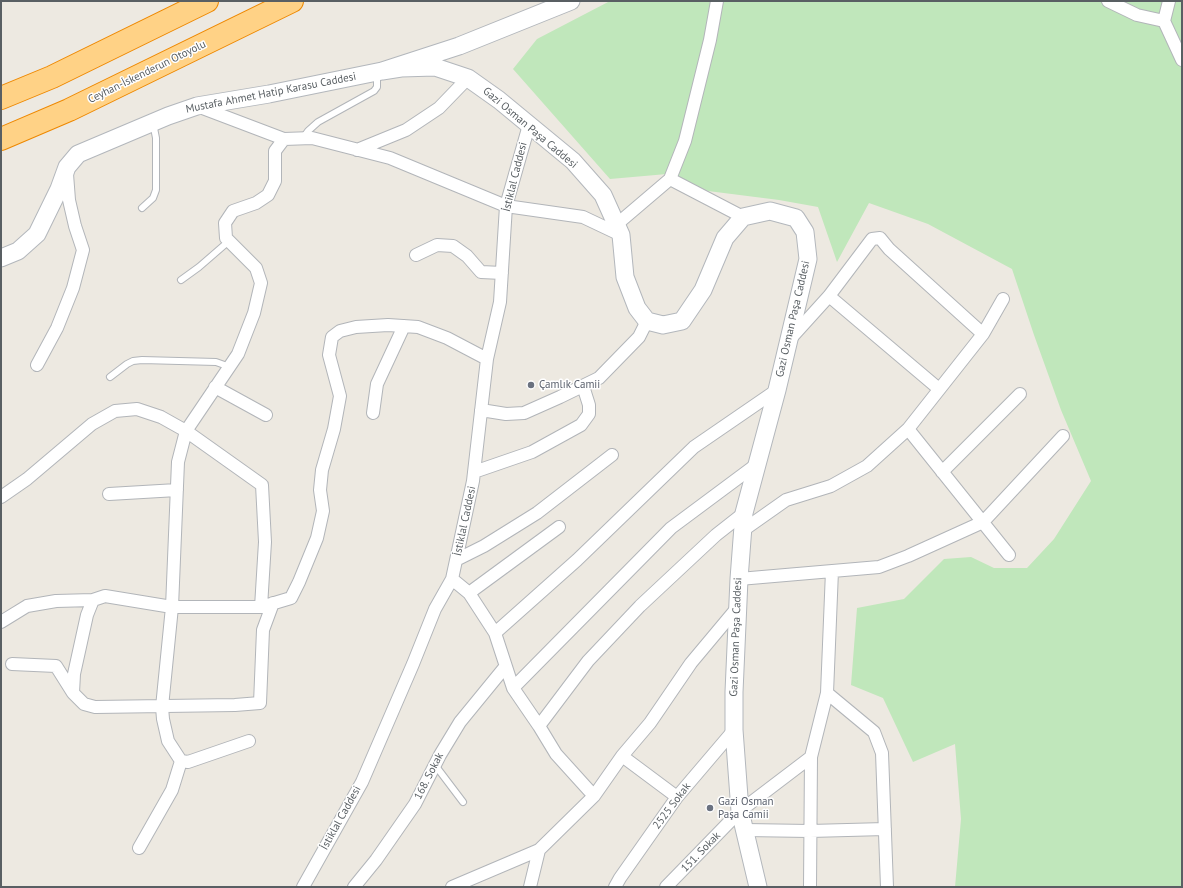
<!DOCTYPE html>
<meta charset="utf-8">
<style>
body{margin:0}
#map{position:relative;width:1183px;height:888px;overflow:hidden;background:#ede9e1;font-family:"PT Sans",sans-serif}
canvas{display:block}
.frame{position:absolute;inset:0;border:2px solid #595f63;pointer-events:none}
</style>
<div id="map">
<canvas width="1183" height="888"></canvas>
<div class="frame"></div>
</div>
<script>
const context = document.querySelector('canvas').getContext('2d');
context.lineJoin = 'round';
function paint(path, color) {
  context.fillStyle = color;
  context.fill(path, 'evenodd');
}
function toPath(rows) {
  const path = new Path2D();
  for (const r of rows) {
    path.moveTo(r[0], r[1]);
    for (let i = 2; i < r.length; i += 2) path.lineTo(r[i], r[i + 1]);
  }
  return path;
}
function trace(path, color, width, dash) {
  context.strokeStyle = color;
  context.lineWidth = width;
  context.lineCap = dash ? 'butt' : 'round';
  context.setLineDash(dash || []);
  context.stroke(path);
}
function write(font, color, halo, rows, align = 'center') {
  context.font = font + ' "PT Sans",sans-serif';
  context.lineWidth = 3;
  context.setLineDash([]);
  context.textBaseline = 'middle';
  context.strokeStyle = halo;
  context.fillStyle = color;
  for (const [text, x, y, turn = 0] of rows) {
    context.save();
    context.translate(x, y);
    context.rotate((+turn || 0) * Math.PI / 180);
    context.textAlign = isNaN(turn) ? turn : align;
    if (halo) context.strokeText(text, 0, 0);
    context.fillText(text, 0, 0);
    context.restore();
  }
}
const green = toPath([
 [610,1,1182,1,1182,887,955,887,961,819,955,744,913,762,883,698,851,685,857,608,904,599,944,559,971,557,994,568,1027,568,1054,539,1091,481,1061,410,1034,335,1012,269,928,224,869,203,837,262,818,207,779,200,708,191,667,174,610,179,513,69,537,39]
]);
const lane = toPath([
 [303,138,308,131,318,122,374,91,377,87,377,72],
 [142,208,153,198,156,190,156,138,153,123],
 [181,280,199,267,229,241],
 [110,377,127,364,133,361,142,360,216,362,230,367],
 [435,765,463,802]
]);
const street = toPath([
 [1108,1,1137,15,1164,21,1182,60],
 [1164,21,1169,1],
 [197,106,284,139],
 [357,150,406,130,439,108,468,78],
 [670,179,743,217],
 [616,225,670,179,685,141,710,40,717,1],
 [416,255,437,245,453,246,467,256,481,272,502,273],
 [829,296,939,389],
 [791,338,829,296,872,239,880,238,889,249,983,334],
 [37,365,57,328,73,288,83,250,75,226,69,200,67,174],
 [215,387,266,415],
 [481,410,506,414,524,413,560,397,599,378,639,337,647,321],
 [373,413,377,384,404,326],
 [908,429,1009,555],
 [474,472,532,452,581,425,589,414,589,405,583,386],
 [942,472,1020,394],
 [109,494,177,490],
 [1,497,27,479,92,424,115,411,137,409,161,417,186,431,262,485,265,542,261,607],
 [742,531,786,500,831,486,867,466,908,429,983,334,1003,299],
 [458,559,484,546,537,513,612,455],
 [452,579,469,593,495,633,513,688,539,726,556,754,594,796],
 [739,579,879,567,908,556,983,522,1063,436],
 [469,593,559,527],
 [273,603,263,630,260,703,235,705,95,707,84,704,73,693,74,674,87,615,93,600,105,596,172,607,261,607,291,598,299,582,317,538,323,511,320,490,322,470,334,429,340,396,329,355,332,337,340,331,356,327,388,325,418,327,447,338,487,359],
 [1,622,27,606,56,601,93,600],
 [495,633,577,560,694,447,777,390],
 [12,664,56,666,73,693],
 [513,688,671,528,757,464],
 [827,693,874,732,882,753,887,887],
 [539,726,588,661,640,606,716,535,744,513],
 [622,756,677,797],
 [181,761,188,762,249,741],
 [745,830,810,831,885,829],
 [139,848,172,790,181,761,168,741,163,719,162,707,172,607,178,462,186,431,238,354,254,313,261,283,256,268,226,238,225,223,233,211,256,203,268,195,275,181,275,151,284,139,312,138,390,158,506,206,583,217,621,235],
 [303,887,362,782,413,664,435,609,452,579,473,481,487,359,500,302,506,206,529,125],
 [354,887,376,860,415,804,440,755,460,722,505,667],
 [452,887,539,850,594,796,622,756,650,723,691,663,737,608],
 [530,887,539,850],
 [615,887,620,878,677,797,734,730],
 [666,887,740,811,811,757],
 [810,887,811,757,827,693,832,571]
]);
const secondary = toPath([
 [382,71,401,68,435,67,468,78,499,100,573,161,603,195,621,235,625,277,637,308,647,321,663,325,682,321,703,290,725,238,743,217,770,211,796,218,805,232,808,259,777,390,744,513,739,579,734,692,734,730,740,811,758,887],
 [1,258,18,251,37,234,59,189,67,167,78,154,168,116,197,106,269,94,382,71,459,46,571,1]
]);
const highway = toPath([
 [1,98,52,77,207,1],
 [1,139,69,110,292,1]
]);
const markers = [
 [531,385,4,"#6b7280"],
 [710,808,4,"#6b7280"]
];
const streetNames = [
 ["Ceyhan-İskenderun Otoyolu",147,72,-26],
 ["Mustafa Ahmet Hatip Karasu Caddesi",271,93,-11],
 ["Gazi Osman Paşa Caddesi",530,128,40],
 ["İstiklal Caddesi",515,177,-76],
 ["Gazi Osman Paşa Caddesi",793,319,-77],
 ["İstiklal Caddesi",465,521,-78],
 ["Gazi Osman Paşa Caddesi",736,637,-88],
 ["168. Sokak",429,776,-63],
 ["2525 Sokak",672,806,-53],
 ["İstiklal Caddesi",341,818,-61],
 ["151. Sokak",701,852,-46]
];
const worshipNames = [
 ["Çamlık Camii",539,385],
 ["Gazi Osman",718,802],
 ["Paşa Camii",718,815]
];
paint(green, '#c0e7bb');
trace(lane, '#b2b5b9', 8);
trace(street, '#b2b5b9', 14);
trace(secondary, '#b3b7bc', 19);
trace(highway, '#e80', 24);
trace(lane, '#fff', 6);
trace(street, '#fff', 12);
trace(secondary, '#fff', 17);
trace(highway, '#ffd286', 22);
for (const [x, y, r, color] of markers) {
  const dot = new Path2D();
  dot.arc(x, y, r, 0, 2 * Math.PI);
  context.fillStyle = color;
  context.fill(dot);
  trace(dot, '#fff', 1.5);
}
write('11px', '#595f63', '#fff', streetNames);
write('11px', '#5b616d', '#fff', worshipNames, 'left');
</script>
